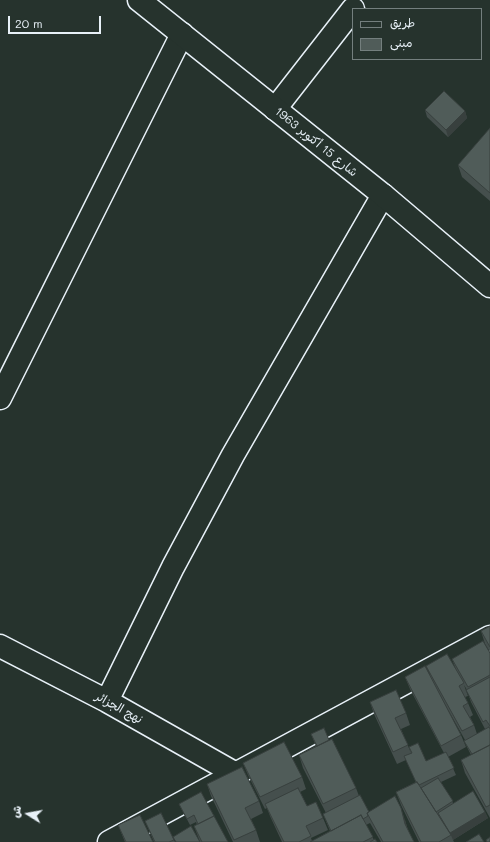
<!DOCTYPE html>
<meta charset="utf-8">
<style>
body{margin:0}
#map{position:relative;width:490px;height:842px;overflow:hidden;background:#26332d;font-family:Mali,"Playpen Sans Arabic",sans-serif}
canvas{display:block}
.legend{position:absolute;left:352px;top:8px;width:130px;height:52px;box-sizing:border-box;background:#26332d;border:1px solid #747f7e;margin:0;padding:5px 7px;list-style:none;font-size:12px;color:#e8f1f8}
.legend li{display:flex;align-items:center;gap:8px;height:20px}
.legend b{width:20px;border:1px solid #747f7e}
.north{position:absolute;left:8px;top:794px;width:40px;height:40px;-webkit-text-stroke:3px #26332d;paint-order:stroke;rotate:281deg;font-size:11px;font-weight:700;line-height:16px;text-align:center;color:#e8f1f8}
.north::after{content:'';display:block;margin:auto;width:14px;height:18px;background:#e8f1f8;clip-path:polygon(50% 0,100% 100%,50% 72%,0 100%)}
.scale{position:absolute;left:8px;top:16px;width:93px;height:18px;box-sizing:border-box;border:2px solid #e8f1f8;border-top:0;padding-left:5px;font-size:12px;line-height:14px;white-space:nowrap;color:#e8f1f8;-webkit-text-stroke:3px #26332d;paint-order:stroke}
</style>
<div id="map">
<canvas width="490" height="842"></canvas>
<ul class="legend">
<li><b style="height:5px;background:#26332d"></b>طريق</li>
<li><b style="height:11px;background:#505c59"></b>مبنى</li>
</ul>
<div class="north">ش</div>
<div class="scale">20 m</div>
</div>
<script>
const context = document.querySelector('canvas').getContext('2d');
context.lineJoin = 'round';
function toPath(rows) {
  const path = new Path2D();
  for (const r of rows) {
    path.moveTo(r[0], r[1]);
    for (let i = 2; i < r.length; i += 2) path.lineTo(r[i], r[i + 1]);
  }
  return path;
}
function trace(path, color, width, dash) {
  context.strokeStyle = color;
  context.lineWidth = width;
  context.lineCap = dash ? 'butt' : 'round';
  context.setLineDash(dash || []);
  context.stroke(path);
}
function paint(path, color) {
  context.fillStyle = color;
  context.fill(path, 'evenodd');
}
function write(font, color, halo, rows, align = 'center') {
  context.font = font + ' Mali,"Playpen Sans Arabic",sans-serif';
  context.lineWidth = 3;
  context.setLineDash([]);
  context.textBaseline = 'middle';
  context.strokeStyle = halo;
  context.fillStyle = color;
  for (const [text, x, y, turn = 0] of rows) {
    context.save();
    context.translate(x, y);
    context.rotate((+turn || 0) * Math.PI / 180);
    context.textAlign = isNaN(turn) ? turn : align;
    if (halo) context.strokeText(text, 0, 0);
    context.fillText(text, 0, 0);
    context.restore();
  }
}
const minor = toPath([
 [275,109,353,9],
 [0,398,182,34],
 [0,646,107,701,236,774],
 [107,701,173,567,233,455,383,195],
 [109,842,490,637]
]);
const tertiary = toPath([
 [139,0,383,195,490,286]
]);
const wall = toPath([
 [425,110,465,111,467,118,448,137,427,117],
 [490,128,490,201,462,177,458,165],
 [490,626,490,652,485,644,481,631],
 [490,653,490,818,465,773,461,760,471,755,464,741,465,740,442,699,461,735,466,747,448,757,456,775,441,782,453,803,485,812,488,818,453,840,454,842,419,842,401,805,396,792,416,782,406,760,397,764,374,714,370,702,406,713,410,725,401,729,411,753,409,747,426,761,444,753,410,689,405,677,430,675,426,666,456,670,452,659],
 [464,685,467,690,471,702,485,729,477,734,474,725,470,717,473,715,468,703,465,697,468,696],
 [311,734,329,740,356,788,359,796,369,812,405,820,408,830,414,842,381,842,370,823,366,825,374,840,377,842,282,842,270,816,267,808,265,809,248,775,243,763,302,777,306,789,300,792,307,806,323,818,328,830,311,838,312,841,330,831,323,814,326,813,303,768,299,755,316,746],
 [207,784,259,801,263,813,251,819,256,830,260,842,233,842,211,796],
 [179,804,228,842,200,842,194,826,197,825,196,822,190,825,182,810],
 [145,821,174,840,175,842,154,842],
 [118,825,153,842,125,842]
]);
const shadedWall = toPath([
 [465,111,467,118,448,137,446,130],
 [401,808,405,820,409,836,405,824],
 [485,812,488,818,453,840,450,833]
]);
const building = toPath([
 [444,91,465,111,446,130,425,110,444,91],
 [490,128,490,193,458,165,490,128],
 [490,626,490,647,481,631,490,626],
 [483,641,490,653,490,675,468,687,452,659,483,641],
 [447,654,464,683,459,686,468,703,463,706,474,725,462,731,426,666,447,654],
 [425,666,461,735,441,746,405,677,425,666],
 [490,677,490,726,486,720,483,722,466,690,490,677],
 [396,690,406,713,395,718,408,745,393,752,370,702,396,690],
 [489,727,490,729,490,745,472,754,464,741,489,727],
 [324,728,329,740,317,746,311,734,324,728],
 [332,739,356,788,323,804,299,755,332,739],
 [284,742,302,777,260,797,243,763,284,742],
 [418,743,426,761,446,752,454,768,419,785,417,782,416,782,404,756,412,753,409,747,418,743],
 [490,745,490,805,486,807,461,760,490,745],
 [242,767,259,801,245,808,256,830,234,840,207,784,242,767],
 [438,778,453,801,436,812,421,788,438,778],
 [417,782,451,835,439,842,421,842,396,792,417,782],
 [298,788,307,806,316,802,323,818,306,826,311,836,299,842,284,842,265,804,298,788],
 [473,791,485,812,450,833,438,813,473,791],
 [201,792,214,816,198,824,194,815,187,819,179,804,201,792],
 [360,795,369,812,367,813,368,816,363,819,361,815,331,831,323,814,360,795],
 [395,796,401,808,405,824,414,842,383,842,367,813,395,796],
 [161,813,174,840,169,842,155,842,145,821,161,813],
 [140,815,153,842,126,842,118,825,140,815],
 [361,815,373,837,363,842,310,842,361,815],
 [214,816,228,842,202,842,194,826,214,816],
 [191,826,200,842,176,842,173,837,191,826],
 [479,834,484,842,466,842,479,834],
 [490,837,490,842,487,842,486,840,490,837],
 [375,839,377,842,370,842,375,839]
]);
const streetNames = [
 ["شارع 15 أكتوبر 1963",316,142,39],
 ["نهج الجزائر",119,708,29]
];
trace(minor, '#e8f1f8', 25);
trace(tertiary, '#e8f1f8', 25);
trace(minor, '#26332d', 22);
trace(tertiary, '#26332d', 22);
paint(wall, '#454f4d');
paint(shadedWall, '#38403e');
paint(building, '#505c59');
trace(building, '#38403e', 1);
write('12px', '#e8f1f8', '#26332d', streetNames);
</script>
